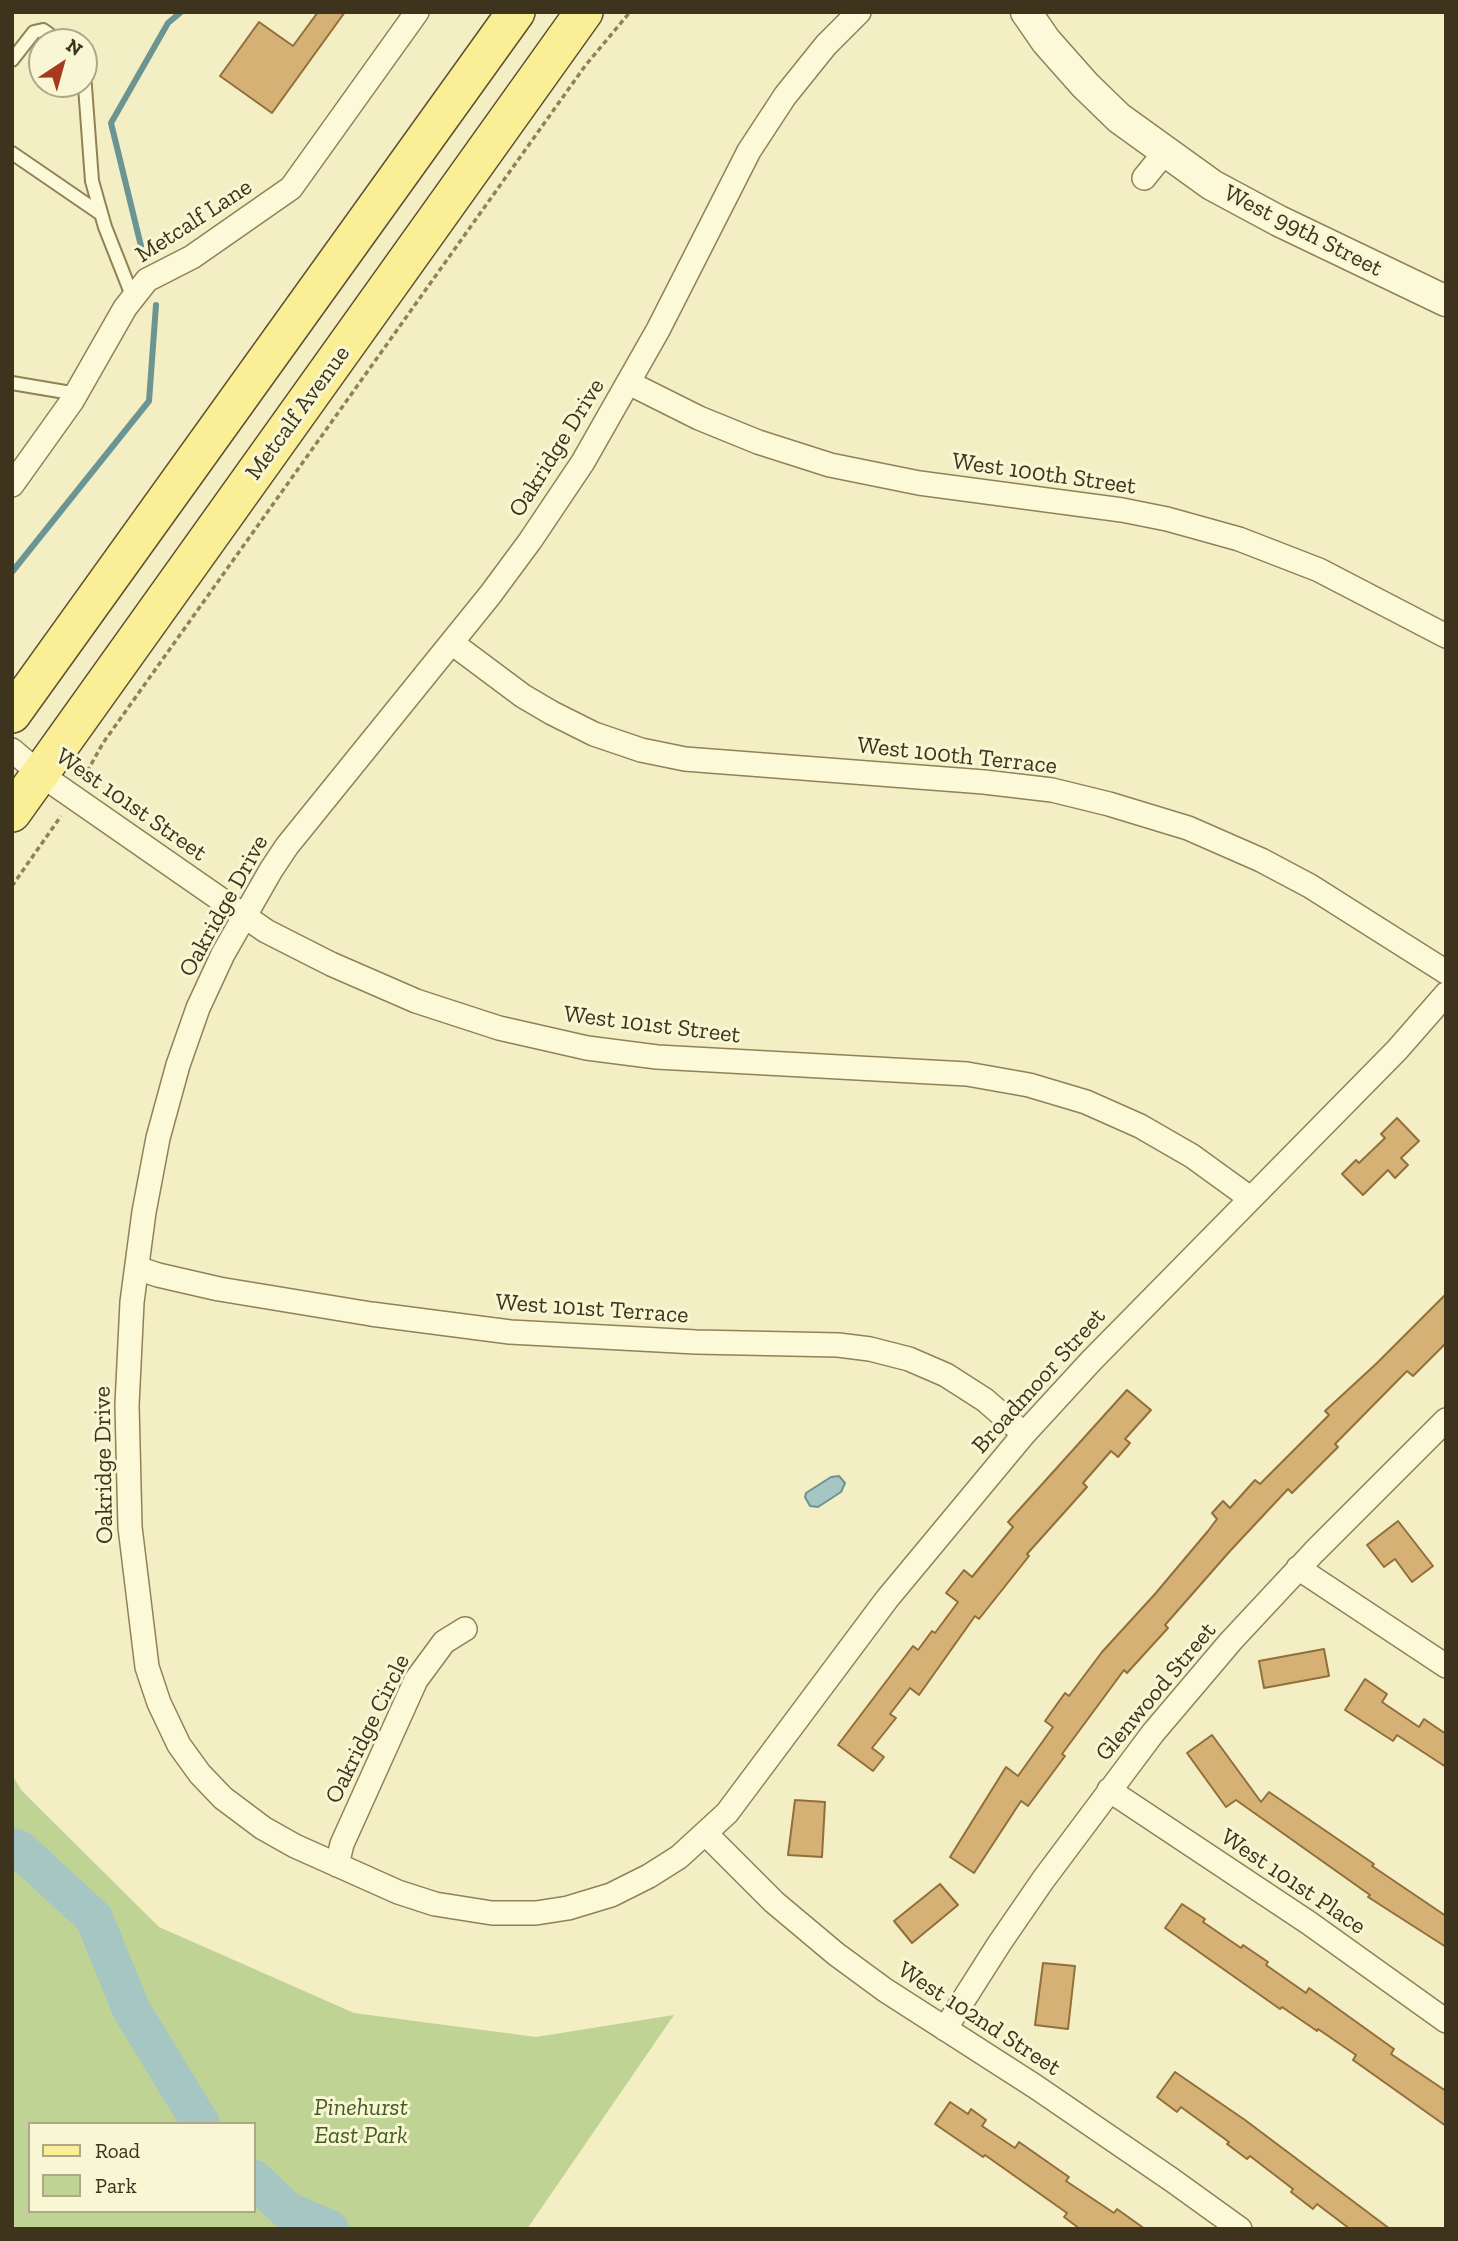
<!DOCTYPE html>
<style>
body{margin:0}
#map{position:relative;width:1458px;height:2241px;overflow:hidden;background:#f3eec3;font-family:"Zilla Slab",serif}
canvas{display:block}
.frame{position:absolute;inset:0;border:14px solid #3e341d;pointer-events:none}
.legend{position:absolute;left:28px;top:2122px;width:228px;height:91px;box-sizing:border-box;background:#f9f6d4;border:2px solid #aea88b;margin:0;padding:9px 12px;list-style:none;font-size:21px;color:#3e341d}
.legend li{display:flex;align-items:center;gap:14px;height:35px}
.legend b{width:35px;border:2px solid #aea88b}
.north{position:absolute;left:28px;top:28px;width:70px;height:70px;box-sizing:border-box;background:#f9f6d4;border:2px solid #aea88b;border-radius:50%;rotate:36deg;font-size:19px;font-weight:700;line-height:28px;text-align:center;color:#3e341d}
.north::after{content:'';display:block;margin:auto;width:24px;height:32px;background:#a63a20;clip-path:polygon(50% 0,100% 100%,50% 72%,0 100%)}
</style>
<div id="map">
<canvas width="1458" height="2241"></canvas>
<div class="frame"></div>
<ul class="legend">
<li><b style="height:9px;background:#faef97"></b>Road</li>
<li><b style="height:19px;background:#bfd395"></b>Park</li>
</ul>
<div class="north">N</div>
</div>
<script>
const context = document.querySelector('canvas').getContext('2d');
context.lineJoin = 'round';
function paint(path, color) {
  context.fillStyle = color;
  context.fill(path, 'evenodd');
}
function toPath(rows) {
  const path = new Path2D();
  for (const r of rows) {
    path.moveTo(r[0], r[1]);
    for (let i = 2; i < r.length; i += 2) path.lineTo(r[i], r[i + 1]);
  }
  return path;
}
function trace(path, color, width, dash) {
  context.strokeStyle = color;
  context.lineWidth = width;
  context.lineCap = dash ? 'butt' : 'round';
  context.setLineDash(dash || []);
  context.stroke(path);
}
function write(font, color, halo, rows, align = 'center') {
  context.font = font + ' "Zilla Slab",serif';
  context.lineWidth = 6;
  context.setLineDash([]);
  context.textBaseline = 'middle';
  context.strokeStyle = halo;
  context.fillStyle = color;
  for (const [text, x, y, turn = 0] of rows) {
    context.save();
    context.translate(x, y);
    context.rotate((+turn || 0) * Math.PI / 180);
    context.textAlign = isNaN(turn) ? turn : align;
    if (halo) context.strokeText(text, 0, 0);
    context.fillText(text, 0, 0);
    context.restore();
  }
}
const green = toPath([
 [12,1775,22,1791,159,1927,354,2013,536,2037,674,2015,527,2229,12,2229],
 [30,2124,254,2124,254,2211,30,2211]
]);
const water = toPath([
 [839,1476,845,1483,841,1492,818,1507,810,1506,805,1497,806,1493,831,1477,839,1476]
]);
const stream = toPath([
 [141,246,111,123,168,23,181,12],
 [12,572,149,401,156,305]
]);
const river = toPath([
 [12,1847,19,1849,94,1918,131,2009,201,2124],
 [254,2179,288,2211,330,2229]
]);
const building = toPath([
 [318,12,345,12,272,113,220,76,259,22,293,46,318,12],
 [1397,1118,1419,1141,1401,1158,1408,1165,1395,1178,1388,1170,1363,1195,1342,1174,1356,1160,1359,1163,1385,1138,1381,1134,1397,1118],
 [1446,1294,1446,1343,1413,1376,1407,1371,1335,1444,1338,1447,1292,1493,1288,1489,1230,1551,1165,1625,1168,1628,1127,1673,1124,1670,1062,1754,1065,1756,1028,1806,1021,1801,974,1873,950,1857,1006,1767,1018,1776,1053,1727,1045,1721,1065,1693,1069,1696,1102,1652,1155,1594,1208,1531,1217,1519,1212,1513,1223,1501,1230,1508,1255,1480,1260,1484,1329,1415,1325,1411,1377,1363,1446,1294],
 [1127,1390,1151,1410,1125,1439,1130,1443,1118,1457,1111,1451,1083,1483,1087,1487,1027,1554,1029,1556,979,1619,975,1616,919,1695,910,1688,890,1714,896,1718,872,1748,884,1757,873,1771,838,1745,913,1646,918,1650,932,1631,935,1633,958,1602,946,1593,964,1570,972,1577,1013,1527,1008,1522,1127,1390],
 [1398,1521,1433,1566,1412,1582,1395,1559,1384,1567,1367,1545,1398,1521],
 [1324,1649,1329,1676,1264,1688,1259,1661,1324,1649],
 [1365,1679,1387,1694,1382,1702,1419,1727,1424,1719,1446,1734,1446,1767,1397,1735,1393,1741,1345,1710,1365,1679],
 [1212,1735,1261,1802,1269,1792,1374,1864,1372,1866,1446,1916,1446,1947,1368,1897,1370,1895,1236,1800,1226,1807,1187,1753,1212,1735],
 [795,1800,825,1802,822,1857,788,1855,795,1800],
 [940,1884,958,1905,912,1943,894,1921,940,1884],
 [1182,1904,1205,1919,1203,1922,1241,1948,1243,1945,1268,1962,1266,1965,1306,1993,1309,1988,1394,2049,1391,2054,1446,2091,1446,2126,1353,2060,1356,2055,1318,2029,1317,2031,1282,2007,1280,2009,1165,1928,1182,1904],
 [1043,1963,1075,1966,1068,2029,1035,2025,1043,1963],
 [1175,2072,1245,2120,1390,2229,1350,2229,1317,2204,1313,2209,1291,2192,1293,2189,1250,2156,1247,2159,1227,2144,1229,2142,1181,2107,1177,2112,1157,2097,1175,2072],
 [950,2102,968,2114,971,2109,986,2120,982,2126,1015,2148,1019,2142,1069,2177,1066,2181,1114,2213,1117,2209,1145,2229,1080,2229,1064,2217,1067,2213,985,2155,983,2157,935,2124,950,2102]
]);
const path = toPath([
 [83,779,103,743,585,66,630,12],
 [12,886,61,816]
]);
const service = toPath([
 [12,60,34,32,43,30,60,42],
 [84,73,92,181,105,227,133,298],
 [12,153,101,214],
 [12,383,77,394]
]);
const minor = toPath([
 [859,12,826,45,785,96,749,151,658,330,583,462,530,541,490,595,287,846,271,870,223,954,198,1008,178,1065,158,1138,144,1212,132,1302,127,1405,130,1527,147,1667,159,1703,179,1745,200,1774,223,1798,263,1828,295,1846,398,1892,435,1904,492,1913,536,1913,568,1908,611,1895,649,1876,679,1857,727,1813,887,1599,1024,1434,1092,1360,1397,1050,1446,994],
 [1144,178,1165,152],
 [629,383,699,418,758,442,830,465,919,483,1122,510,1167,519,1239,539,1319,570,1446,636],
 [12,485,72,401,125,308,147,280,192,257,291,188,417,12],
 [452,643,523,696,552,713,594,734,641,750,685,759,984,782,1052,790,1109,804,1188,828,1261,860,1310,886,1446,972],
 [12,750,40,774,266,931,331,964,416,1001,499,1028,587,1048,657,1057,967,1074,1029,1085,1086,1102,1140,1126,1192,1156,1250,1198],
 [137,1268,158,1275,219,1289,371,1314,510,1332,696,1342,838,1345,870,1349,909,1359,946,1375,985,1400,1024,1434],
 [1298,1568,1446,1666],
 [1109,1790,1309,1923,1446,2021],
 [706,1834,774,1902,836,1954,885,1990,1036,2087,1172,2180,1240,2229],
 [337,1865,342,1844,416,1680,444,1642,465,1629],
 [945,2029,999,1944,1043,1880,1153,1733,1231,1641,1314,1552,1446,1420]
]);
const tertiary = toPath([
 [1026,12,1046,41,1085,85,1119,118,1212,185,1279,221,1446,301]
]);
const primary = toPath([
 [12,714,516,12],
 [12,813,584,12]
]);
const streetNames = [
 ["Metcalf Lane",194,221,-33],
 ["West 99th Street",1303,231,27],
 ["Metcalf Avenue",298,413,-54],
 ["Oakridge Drive",557,448,-58],
 ["West 100th Street",1044,474,8],
 ["West 100th Terrace",957,756,6],
 ["West 101st Street",131,805,35],
 ["Oakridge Drive",224,906,-61],
 ["West 101st Street",652,1025,7],
 ["West 101st Terrace",592,1309,4],
 ["Broadmoor Street",1039,1381,-48],
 ["Oakridge Drive",104,1465,-91],
 ["Glenwood Street",1156,1692,-50],
 ["Oakridge Circle",368,1729,-64],
 ["West 101st Place",1293,1882,34],
 ["West 102nd Street",979,2019,33]
];
const parkNames = [
 ["Pinehurst",361,2108],
 ["East Park",361,2136]
];
paint(green, '#bfd395');
paint(water, '#a6c6c3');
trace(water, '#6b9593', 2);
trace(stream, '#6b9593', 6);
trace(river, '#a6c6c3', 38);
paint(building, '#d5b175');
trace(building, '#926f3a', 2);
trace(service, '#908157', 16);
trace(minor, '#908157', 26);
trace(tertiary, '#908157', 33);
trace(primary, '#5d4d2c', 40);
trace(path, '#908157', 3.5, [5, 3.5]);
trace(service, '#fcf9d8', 12);
trace(minor, '#fcf9d8', 23);
trace(tertiary, '#fcf9d8', 30);
trace(primary, '#faef97', 37);
write('24px', '#3e341d', '#f9f6d4', streetNames);
write('italic 24px', '#425d21', '#f9f6d4', parkNames);
</script>
